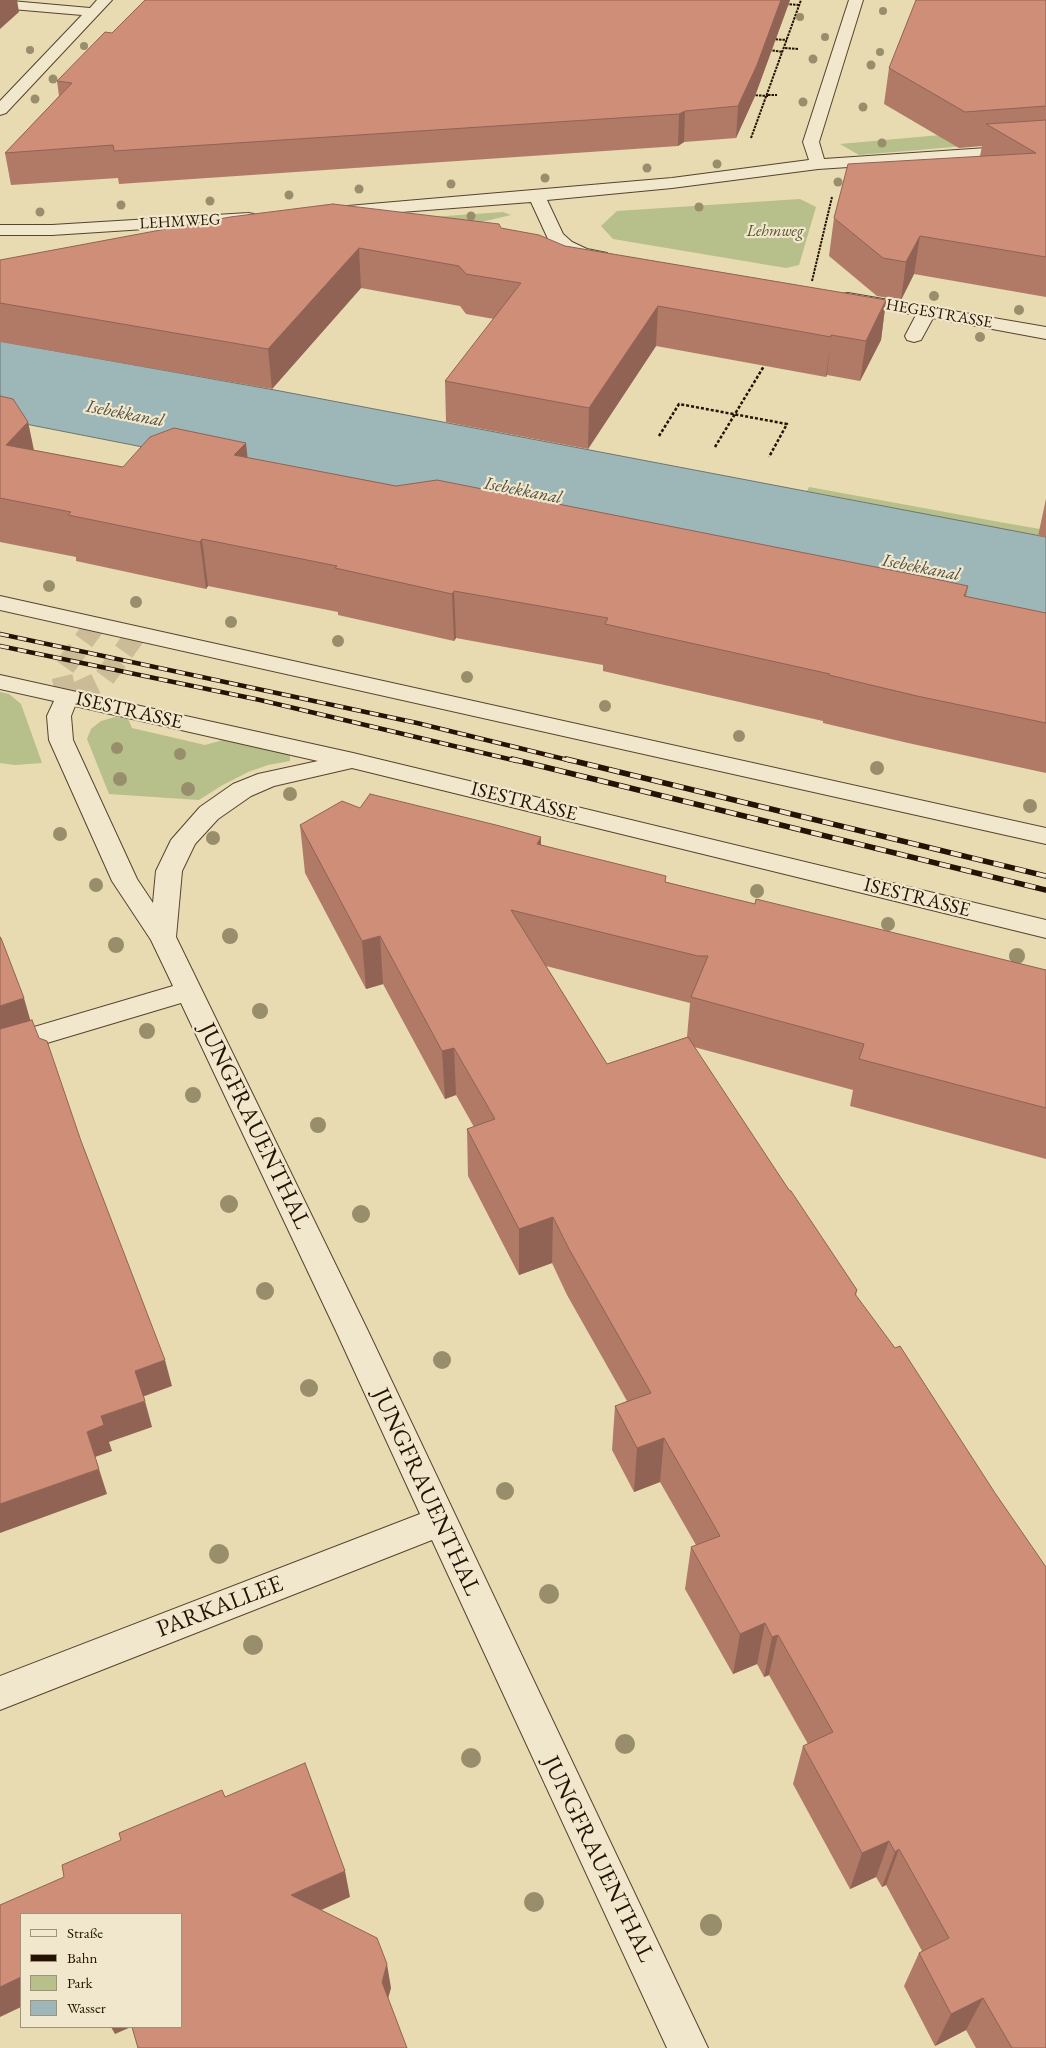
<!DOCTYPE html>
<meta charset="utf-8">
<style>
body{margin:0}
#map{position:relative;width:1046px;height:2048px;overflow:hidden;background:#e8dab1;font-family:"EB Garamond",serif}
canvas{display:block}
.legend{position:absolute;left:20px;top:1913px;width:162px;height:115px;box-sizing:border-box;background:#f0e7cc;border:1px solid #9f927b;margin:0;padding:6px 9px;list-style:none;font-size:15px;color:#251201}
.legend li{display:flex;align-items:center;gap:10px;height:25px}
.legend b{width:25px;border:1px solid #9f927b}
</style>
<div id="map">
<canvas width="1046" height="2048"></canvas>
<ul class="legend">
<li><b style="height:6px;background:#f0e7cc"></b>Straße</li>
<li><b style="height:6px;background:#251201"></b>Bahn</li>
<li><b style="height:14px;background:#b7bf8a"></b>Park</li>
<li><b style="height:14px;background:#9db7b8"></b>Wasser</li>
</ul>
</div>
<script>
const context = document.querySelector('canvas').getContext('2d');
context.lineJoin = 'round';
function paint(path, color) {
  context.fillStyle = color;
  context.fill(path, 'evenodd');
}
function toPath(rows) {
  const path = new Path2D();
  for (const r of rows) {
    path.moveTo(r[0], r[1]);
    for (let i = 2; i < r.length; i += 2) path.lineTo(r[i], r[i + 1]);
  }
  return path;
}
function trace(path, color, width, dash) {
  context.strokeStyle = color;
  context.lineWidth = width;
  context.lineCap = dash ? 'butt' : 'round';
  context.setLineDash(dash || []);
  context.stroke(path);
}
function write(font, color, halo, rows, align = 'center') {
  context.font = font + ' "EB Garamond",serif';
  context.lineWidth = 4.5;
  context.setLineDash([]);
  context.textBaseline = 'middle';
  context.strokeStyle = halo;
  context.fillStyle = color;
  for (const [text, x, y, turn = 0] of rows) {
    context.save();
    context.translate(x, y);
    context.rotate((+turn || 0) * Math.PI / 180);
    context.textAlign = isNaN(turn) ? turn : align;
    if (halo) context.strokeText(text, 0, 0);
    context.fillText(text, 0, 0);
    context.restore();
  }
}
const green = toPath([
 [963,133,988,144,859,155,840,144],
 [800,199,816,207,799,265,786,268,613,239,601,226,617,211],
 [503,212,511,215,422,236,332,224],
 [809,487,1005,523,1040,529,1038,536,807,491],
 [0,692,9,694,21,704,42,763,15,765,0,763],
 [115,717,128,719,132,728,205,745,223,740,290,755,290,761,268,765,248,772,221,786,199,800,109,794,87,739,91,729,101,721]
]);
const water = toPath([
 [0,341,280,391,1046,537,1046,624,0,419,0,341]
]);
const minorTunnel = toPath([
 [96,624,61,672,67,697,103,680,137,633]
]);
const pathFar1 = toPath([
 [786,4,799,5],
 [772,39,787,40],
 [785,48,798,49],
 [769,50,783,52],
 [752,95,768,96],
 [768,95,777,95],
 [751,138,801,0],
 [812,281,832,197]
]);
const path = toPath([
 [659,436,679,404,787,424,769,457],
 [715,447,764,366]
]);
const minor = toPath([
 [0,0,90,8,97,0,112,0,6,113,0,115,0,101,82,15,0,8,0,0],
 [849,0,863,0,819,142,824,159,1046,144,1046,154,818,169,672,188,547,200,563,234,572,242,587,249,607,253,610,257,607,261,601,262,576,257,560,250,549,241,531,202,336,217,330,216,328,212,330,208,336,207,672,178,809,160,803,142,849,0],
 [248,213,254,214,257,218,254,222,52,235,0,235,0,225,52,225,248,213],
 [848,293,1046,327,1046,339,933,318,921,340,914,342,907,340,905,336,916,315,842,302,839,298,842,294,848,293],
 [0,596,1046,828,1046,844,0,610,0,596],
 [0,675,353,753,1046,920,1046,938,352,768,274,786,251,796,218,819,195,844,182,871,176,937,368,1331,708,2048,667,2048,432,1540,0,1710,0,1676,420,1514,336,1331,181,1003,0,1057,0,1037,173,986,151,940,112,881,49,740,47,716,54,701,0,689,0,675],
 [75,706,318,761,258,774,233,784,200,807,171,840,156,871,153,903,137,879,73,740,71,716,75,706]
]);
const railFar1 = toPath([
 [0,634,417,723,572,761],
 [0,646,260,700,517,761]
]);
const rail = toPath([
 [512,759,1046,890],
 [566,759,1046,876]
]);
const trees = [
 [883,11,4],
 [800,17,4],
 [825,37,4],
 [84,46,4],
 [30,50,4],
 [880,52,4],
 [813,59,4.5],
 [871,65,4.5],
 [53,79,4.5],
 [35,99,4.5],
 [803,102,4.5],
 [863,107,4.5],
 [882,143,4.5],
 [717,164,4.5],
 [647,168,4.5],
 [545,178,4.5],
 [838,182,4.5],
 [451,184,4.5],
 [359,189,4.5],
 [289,195,4.5],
 [210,201,4.5],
 [121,205,4.5],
 [699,207,4.5],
 [40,212,4.5],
 [471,216,4.5],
 [934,296,5],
 [1019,310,5],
 [980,337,5],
 [49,586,6],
 [136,602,6],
 [231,622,6],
 [338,641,6],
 [467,677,6],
 [605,706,6],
 [739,736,6],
 [117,748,6],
 [180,754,6],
 [877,768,7],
 [120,779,7],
 [188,789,7],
 [290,794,7],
 [1030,806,7],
 [60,834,7],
 [213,838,7],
 [96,885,7],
 [757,891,7],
 [888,924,7],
 [230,936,8],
 [116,945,8],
 [1017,956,8],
 [260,1011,8],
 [147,1031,8],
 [193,1095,8],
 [318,1125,8],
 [229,1204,9],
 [361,1214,9],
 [265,1291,9],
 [442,1360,9],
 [309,1388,9],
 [505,1491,9],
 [219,1554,10],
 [549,1594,10],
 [253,1645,10],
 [625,1744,10],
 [471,1758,10],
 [534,1902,10],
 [711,1925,11]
];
const wall = toPath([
 [145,0,790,0,755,96,736,138,684,142,678,146,119,184,118,178,11,185,5,153,59,96,57,81,112,33],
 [1046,0,1046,297,914,274,901,300,877,296,829,256,834,218,980,156,982,146,959,148,884,104,889,68],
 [501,228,565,246,886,300,881,340,860,381,827,375,826,377,656,346,588,449,446,422,445,381,494,319,466,314,460,306,361,288,272,389,0,342,0,260],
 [0,396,28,422,34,450,123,467,247,458,396,486,968,586,966,597,1046,613,1046,773,908,743,823,723,823,721,603,671,603,665,456,638,454,641,338,615,338,612,208,586,206,589,76,561,76,557,0,542],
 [1046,499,1046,537,1038,536],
 [360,808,541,845,666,882,755,904,1046,970,1046,1159,850,1106,853,1090,694,1047,789,1190,857,1290,856,1296,1046,2048,976,2048,966,2030,935,2046,904,1986,919,1953,922,1951,886,1885,882,1887,876,1877,850,1889,793,1784,803,1746,808,1744,769,1675,764,1677,757,1664,733,1674,685,1589,691,1547,696,1545,660,1482,634,1492,612,1450,615,1406,627,1401,567,1295,552,1263,519,1275,468,1176,467,1129,474,1127,456,1095,445,1099,383,984,366,989,305,873,300,825],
 [546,966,690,1003,687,1037,607,1064]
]);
const shadedWall = toPath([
 [0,0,17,0,19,12,0,29],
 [781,0,790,0,755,96,736,138,738,106],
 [685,111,684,142,678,146,679,114],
 [920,236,914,274,901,300,906,262],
 [359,248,361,288,272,389,268,349],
 [886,300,881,340,860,381,866,341],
 [658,306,656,346,588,449,589,408],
 [831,335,827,375,826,377,831,337],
 [28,422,37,467,6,445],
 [246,443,251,489,234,455],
 [202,539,208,586,206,589,200,542],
 [454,591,456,638,454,641,452,594],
 [541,837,541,885,537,844],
 [380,936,383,984,366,989,362,941],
 [24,998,32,1026,0,1035,0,1006],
 [454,1048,456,1095,445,1099,442,1051],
 [553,1217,552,1263,519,1275,519,1229],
 [165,1360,172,1386,142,1397,135,1371],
 [145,1401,152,1427,109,1442,112,1451,95,1457,87,1432,101,1416],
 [664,1438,660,1482,634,1492,637,1448],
 [99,1469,107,1494,0,1533,0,1504],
 [765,1623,757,1664,733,1674,740,1634],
 [778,1635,769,1675,764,1677,772,1637],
 [889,1841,876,1877,850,1889,862,1853],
 [899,1849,886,1885,882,1887,895,1852],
 [345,1871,350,1897,297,1921,291,1895],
 [387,1964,391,1988,386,2006,382,1982],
 [21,1977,21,2007,0,2017,0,1987],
 [983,1998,966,2030,935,2046,951,2014],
 [111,2027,131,2027,115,2034]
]);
const building = toPath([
 [145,0,781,0,757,65,738,106,685,111,679,114,114,151,113,145,5,153,72,83,57,81,105,32,112,33,145,0],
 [916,0,1046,0,1046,106,965,112,889,68,916,0],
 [1046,120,1046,257,920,236,906,262,883,258,834,218,848,164,1036,153,986,124,1046,120],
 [333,204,499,224,501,228,539,235,565,246,886,300,866,341,831,335,831,337,658,306,589,408,445,381,521,283,466,274,459,266,359,248,268,349,0,303,0,260,230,217,333,204],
 [0,396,13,399,28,422,6,445,123,467,150,437,174,428,246,443,234,455,396,486,437,480,926,577,968,586,964,596,1046,613,1046,723,917,696,829,675,830,674,605,624,608,618,454,591,452,594,335,568,337,566,202,539,200,542,68,515,71,512,0,498,0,396],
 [370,794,496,825,541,837,537,844,666,876,665,882,755,904,756,899,1046,970,1046,1108,859,1059,864,1044,691,997,708,956,698,956,511,910,607,1064,688,1037,789,1190,791,1191,857,1290,855,1294,895,1348,900,1346,995,1493,1046,1567,1046,2048,1012,2048,983,1998,951,2014,919,1953,949,1938,899,1849,895,1852,889,1841,862,1853,803,1746,833,1732,778,1635,772,1637,765,1623,740,1634,691,1547,720,1536,664,1438,637,1448,615,1406,651,1393,569,1249,553,1217,519,1229,467,1129,495,1119,454,1048,442,1051,380,936,362,941,300,825,342,801,360,808,370,794],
 [0,937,1,938,24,998,0,1006,0,937],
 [32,1020,39,1038,47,1041,81,1141,165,1360,135,1371,145,1401,101,1416,104,1425,87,1432,99,1469,0,1504,0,1029,32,1020],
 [305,1763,345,1871,291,1895,377,1938,387,1964,382,1982,407,2048,138,2048,132,2027,181,2027,181,1914,21,1914,21,1977,0,1987,0,1905,64,1877,62,1865,121,1840,119,1833,222,1790,225,1797,305,1763]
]);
const farStreetnames = [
 ["LEHMWEG",180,222,-3],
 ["HEGESTRASSE",939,314,10]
];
const farParknames = [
 ["Lehmweg",775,232]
];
const farWaternames = [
 ["Isebekkanal",125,414,11],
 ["Isebekkanal",523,491,11],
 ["Isebekkanal",921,568,11]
];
const streetNames = [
 ["ISESTRASSE",129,711,13],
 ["ISESTRASSE",524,802,14],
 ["ISESTRASSE",917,898,14]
];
const nearStreetnames = [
 ["JUNGFRAUENTHAL",254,1126,64],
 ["JUNGFRAUENTHAL",426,1492,65],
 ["PARKALLEE",220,1607,-21],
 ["JUNGFRAUENTHAL",598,1859,64]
];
paint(green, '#b7bf8a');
paint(water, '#9db7b8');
trace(water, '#6d756f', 1);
trace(minorTunnel, '#cbbc97', 21, [21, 11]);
trace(minor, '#56442d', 2);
trace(pathFar1, '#251201', 2, [2.5, 1]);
trace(path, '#251201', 2.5, [3, 2]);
paint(minor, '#f0e7cc');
trace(railFar1, '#251201', 4.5);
trace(rail, '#251201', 5.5);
trace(railFar1, '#f0e7cc', 3, [9]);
trace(rail, '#f0e7cc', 4, [11]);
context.fillStyle = '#998e6b';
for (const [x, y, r] of trees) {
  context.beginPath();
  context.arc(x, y, r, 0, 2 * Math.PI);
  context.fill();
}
paint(wall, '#b17a67');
paint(shadedWall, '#906354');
paint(building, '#ce8e78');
trace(building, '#906354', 1);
write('16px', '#251201', '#f0e7cc', farStreetnames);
write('italic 16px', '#584f31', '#f0e7cc', farParknames);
write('italic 18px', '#4f4c41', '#f0e7cc', farWaternames);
write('20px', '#251201', '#f0e7cc', streetNames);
write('24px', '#251201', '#f0e7cc', nearStreetnames);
</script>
